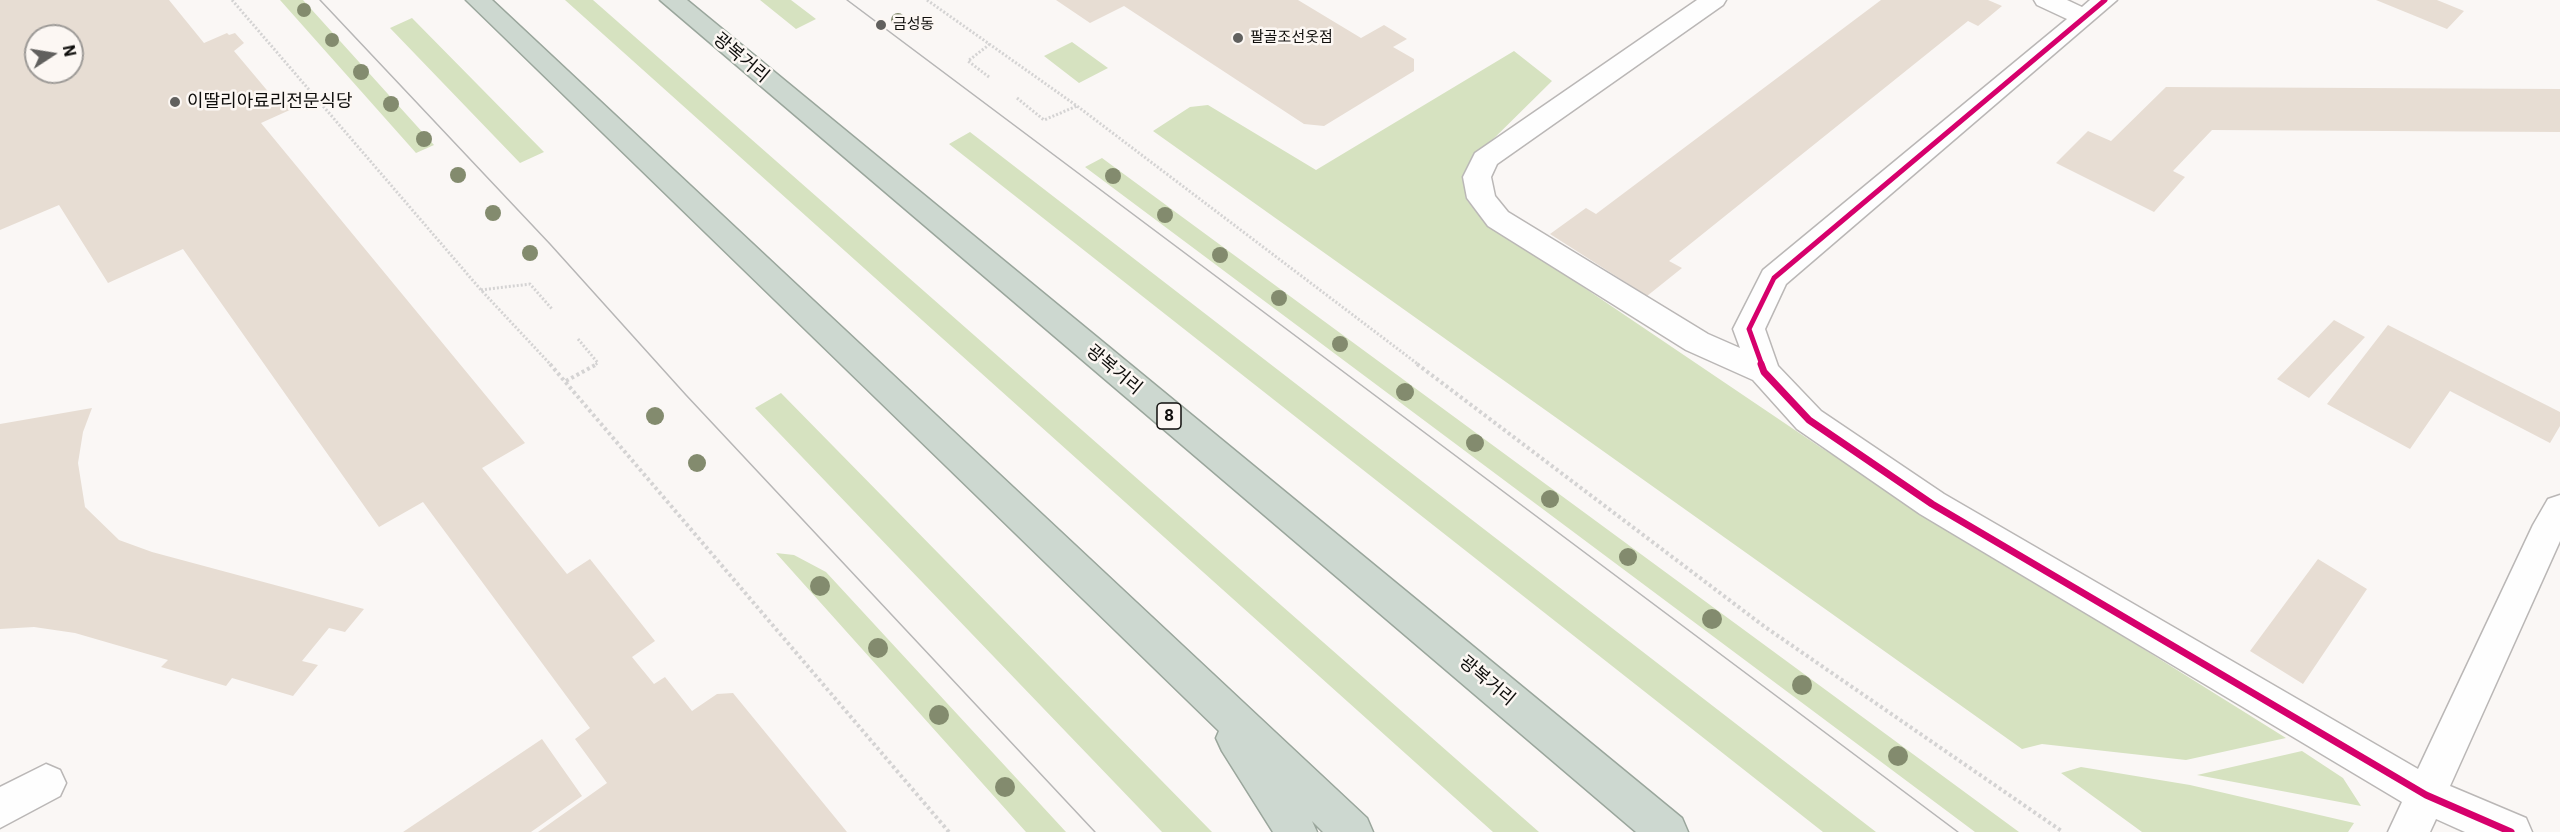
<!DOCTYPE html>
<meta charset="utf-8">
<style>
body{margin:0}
#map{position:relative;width:2560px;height:832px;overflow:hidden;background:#faf7f5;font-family:"IBM Plex Sans",sans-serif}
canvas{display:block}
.north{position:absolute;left:24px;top:24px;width:60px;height:60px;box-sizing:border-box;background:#fcf7f3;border:2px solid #9d9a97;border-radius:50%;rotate:78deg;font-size:16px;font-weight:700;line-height:24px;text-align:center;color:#0f0e0c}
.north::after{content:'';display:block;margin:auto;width:21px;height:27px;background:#61605e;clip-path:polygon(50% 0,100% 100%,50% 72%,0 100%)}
</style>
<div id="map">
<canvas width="2560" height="832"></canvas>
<div class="north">N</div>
</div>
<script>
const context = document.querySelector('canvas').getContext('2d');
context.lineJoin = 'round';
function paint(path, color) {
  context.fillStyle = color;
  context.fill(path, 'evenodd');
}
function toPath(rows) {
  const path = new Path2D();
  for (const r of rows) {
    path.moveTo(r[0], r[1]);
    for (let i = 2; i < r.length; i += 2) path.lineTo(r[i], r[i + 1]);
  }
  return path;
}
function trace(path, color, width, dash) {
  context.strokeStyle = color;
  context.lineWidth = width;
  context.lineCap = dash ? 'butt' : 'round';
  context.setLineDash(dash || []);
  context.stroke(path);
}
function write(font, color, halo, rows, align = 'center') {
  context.font = font + ' "IBM Plex Sans","Noto Sans KR",sans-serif';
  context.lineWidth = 5;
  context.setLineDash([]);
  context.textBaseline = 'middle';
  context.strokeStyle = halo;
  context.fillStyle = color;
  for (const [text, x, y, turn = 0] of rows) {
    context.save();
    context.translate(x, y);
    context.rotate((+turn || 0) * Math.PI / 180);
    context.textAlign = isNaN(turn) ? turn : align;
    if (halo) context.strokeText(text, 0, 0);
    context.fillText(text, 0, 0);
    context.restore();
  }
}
const green = toPath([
 [280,0,303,0,434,145,416,153],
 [565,0,593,0,1539,832,1493,832],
 [760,0,791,0,816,19,796,29],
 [412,18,544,152,520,163,390,28],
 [1072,42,1108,68,1079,83,1044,56],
 [1514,51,1552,81,1472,160,1464,178,1466,199,1481,218,1820,447,2286,738,2186,760,2042,744,2022,749,1153,131,1190,107,1208,105,1316,170],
 [970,132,1876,832,1823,832,949,144],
 [1102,158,2019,832,1975,832,1085,167],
 [781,393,1212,832,1162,832,755,408],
 [776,553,794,555,826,572,1066,832,1026,832],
 [2302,751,2343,778,2361,806,2197,775],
 [2081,767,2190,785,2354,823,2348,832,2142,832,2061,773]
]);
const building = toPath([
 [0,0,169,0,204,43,227,33,229,35,235,33,244,43,234,51,271,95,286,92,295,104,290,106,292,109,261,123,525,443,482,468,567,574,590,559,655,641,632,657,654,684,665,677,692,711,717,694,733,693,847,832,538,832,607,783,575,739,590,728,423,502,379,527,183,249,108,283,59,205,0,230],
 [36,36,72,36,72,72,36,72],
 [1056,0,1298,0,1361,38,1384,25,1407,39,1393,47,1414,59,1414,71,1324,126,1304,124,1124,6,1090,23],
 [1881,0,1988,0,2002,6,1978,26,1968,21,1669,261,1682,268,1647,296,1550,234,1586,208,1596,214],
 [2376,0,2437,0,2464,11,2447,29],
 [2166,87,2560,89,2560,132,2212,130,2173,171,2185,177,2154,212,2056,163,2088,131,2111,141],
 [2334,320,2365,337,2309,398,2277,379],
 [2388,325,2560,412,2560,426,2550,443,2450,391,2410,449,2327,404],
 [92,408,83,432,78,463,85,507,119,540,152,552,364,609,345,632,329,628,302,661,318,665,293,696,232,678,226,686,161,667,168,660,75,633,34,627,0,629,0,424],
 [2318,559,2367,589,2303,684,2250,651],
 [542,739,582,796,531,832,403,832]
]);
const pathFar1 = toPath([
 [232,0,481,290,551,365],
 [927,0,1077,106,1419,365],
 [989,77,968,61,990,44],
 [1017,98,1044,120,1077,106],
 [481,290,530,284,552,309],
 [578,339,598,363,594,365]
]);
const path = toPath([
 [550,364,949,832],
 [1417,364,1765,627,2063,832],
 [566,381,597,364]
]);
const minor = toPath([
 [1697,0,1726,0,1723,5,1497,164,1491,177,1495,196,1508,212,1708,334,1740,348,1733,329,1763,270,2067,19,2037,5,2034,0,2067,0,2082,7,2090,0,2117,0,1786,284,1765,329,1778,366,1821,411,1944,494,2418,769,2533,525,2548,499,2560,495,2560,541,2450,786,2526,818,2532,832,2465,832,2436,819,2430,832,2388,832,2402,802,1920,514,1797,429,1753,380,1686,350,1488,226,1467,198,1463,177,1475,153,1697,0],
 [46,764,60,770,66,783,60,796,0,828,0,787,46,764]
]);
const highway = toPath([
 [466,0,492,0,1367,818,1373,832,1323,832,1312,821,1317,832,1273,832,1222,751,1216,738,1219,731,466,0],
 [660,0,687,0,1682,818,1688,832,1636,832,660,0]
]);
const tram = toPath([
 [320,0,550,244,686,395,1095,832],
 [847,0,1958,832]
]);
const cyclewayFar1 = toPath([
 [1762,365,1749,329,1774,278,2105,0]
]);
const cycleway = toPath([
 [1761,364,1764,372,1809,420,1932,504,2426,795,2511,832]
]);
const trees = [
 [304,10,7],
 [898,20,7],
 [332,40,7],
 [361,72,8],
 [391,104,8],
 [424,139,8],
 [458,175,8],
 [1113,176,8],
 [493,213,8],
 [1165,215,8],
 [530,253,8],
 [1220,255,8],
 [1279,298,8],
 [1340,344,8],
 [1405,392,9],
 [655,416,9],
 [1475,443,9],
 [697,463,9],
 [1550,499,9],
 [1628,557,9],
 [820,586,10],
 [1712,619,10],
 [878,648,10],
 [1802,685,10],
 [939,715,10],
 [1898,756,10],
 [1005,787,10]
];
const markers = [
 [881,25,6,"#61605e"],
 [1238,38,6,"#61605e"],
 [175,102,6,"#61605e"]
];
const farPoinames = [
 ["금성동",893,25],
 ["팔골조선옷점",1250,38]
];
const shields = [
 [1169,416,24]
];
const shieldNames = [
 ["8",1169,416]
];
const streetNames = [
 ["광복거리",741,58,40],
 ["광복거리",1114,370,40],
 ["광복거리",1487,681,40]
];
const poiNames = [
 ["이딸리아료리전문식당",187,102]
];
paint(green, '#d6e2c0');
paint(building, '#e7ddd3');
trace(minor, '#bab7b6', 3);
trace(highway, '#9aa69c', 3);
trace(pathFar1, '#d4d3d3', 3, [2, 2]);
trace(path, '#d4d3d3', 4, [3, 3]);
paint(minor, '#fefefe');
paint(highway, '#cdd8d0');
trace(tram, '#b7b6b6', 1.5);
trace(cyclewayFar1, '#d6006c', 5);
trace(cycleway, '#d6006c', 7);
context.fillStyle = '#838b6e';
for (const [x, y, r] of trees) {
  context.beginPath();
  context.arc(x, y, r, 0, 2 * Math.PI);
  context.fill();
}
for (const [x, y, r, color] of markers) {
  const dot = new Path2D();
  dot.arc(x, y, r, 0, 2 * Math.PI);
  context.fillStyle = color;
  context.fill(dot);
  trace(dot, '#fcf7f3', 2);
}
write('15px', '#0f0e0c', '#fcf7f3', farPoinames, 'left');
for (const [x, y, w] of shields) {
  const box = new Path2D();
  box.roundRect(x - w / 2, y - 13, w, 26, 4.5);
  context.fillStyle = '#fcf7f3';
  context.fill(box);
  trace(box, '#0f0e0c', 1.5);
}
write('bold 16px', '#0f0e0c', null, shieldNames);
write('18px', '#0f0e0c', '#fcf7f3', streetNames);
write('18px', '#0f0e0c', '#fcf7f3', poiNames, 'left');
</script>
